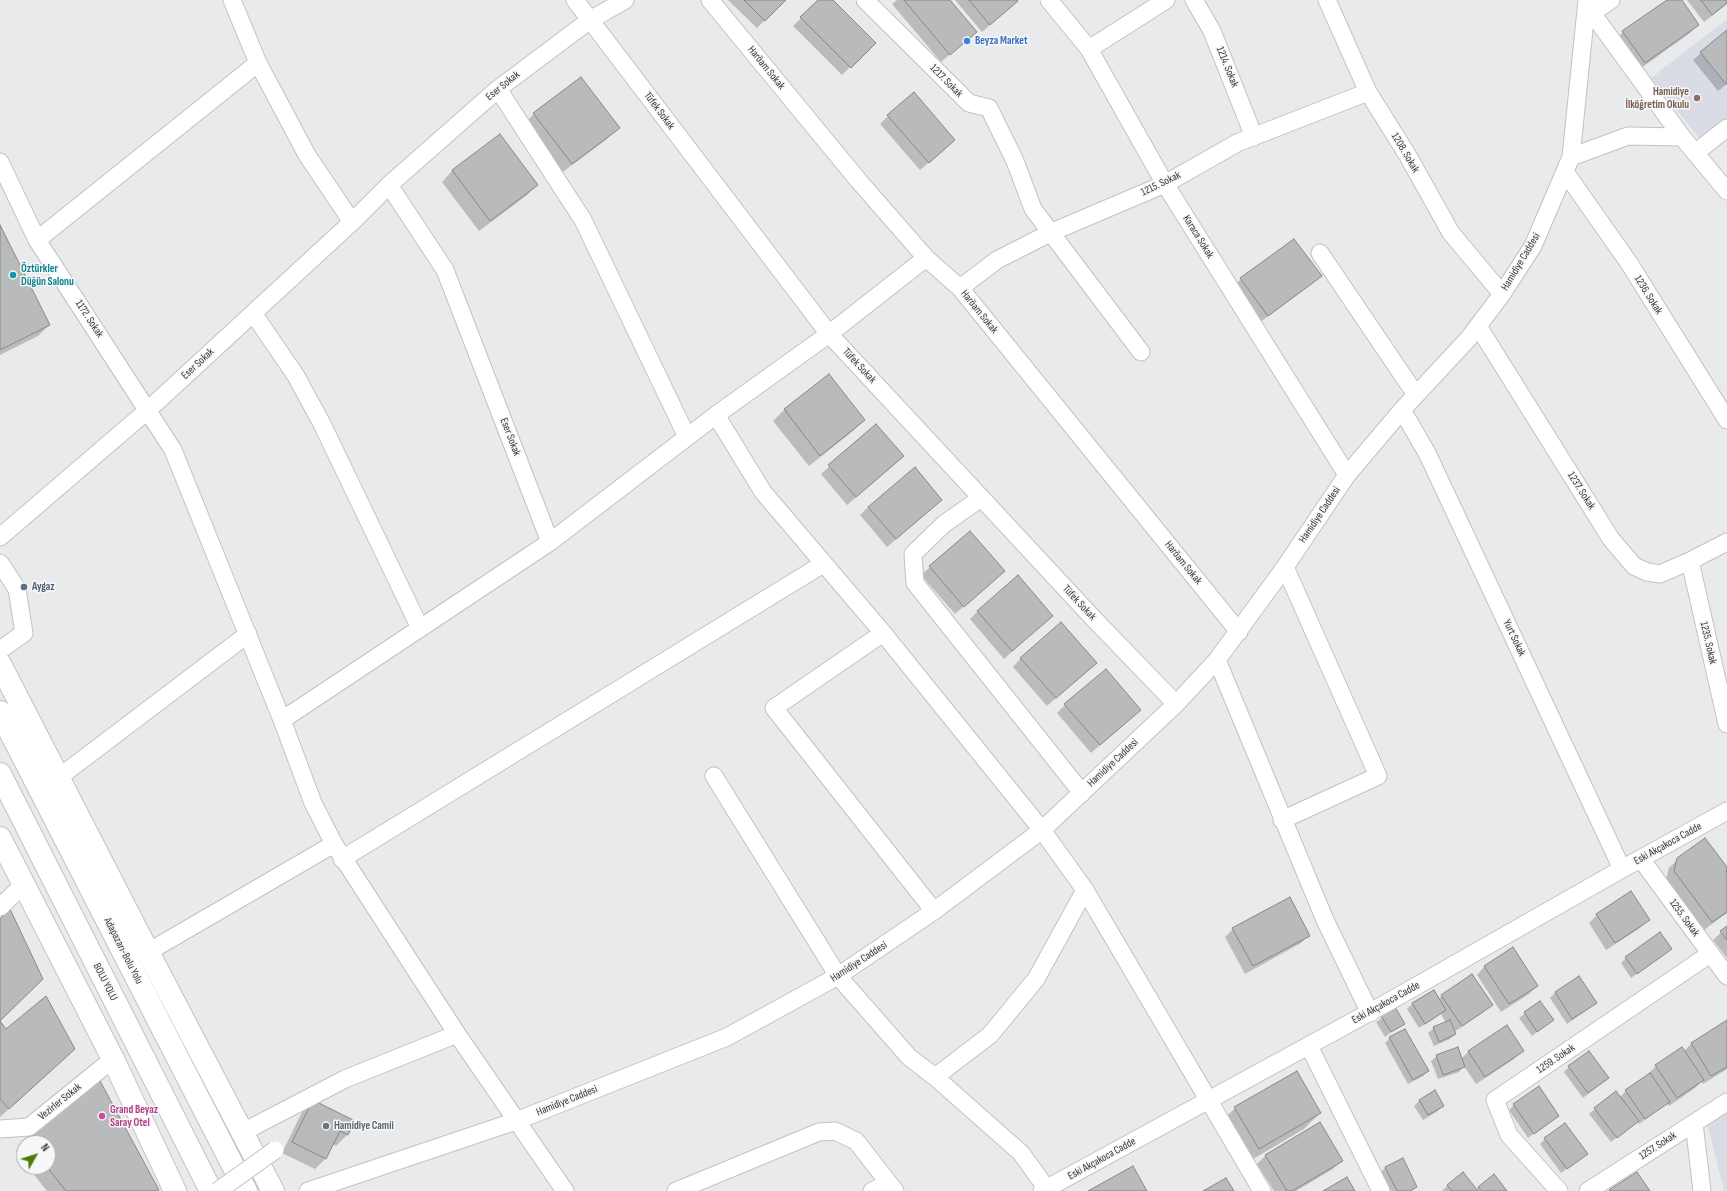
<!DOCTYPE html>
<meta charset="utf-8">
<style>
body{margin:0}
#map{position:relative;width:1727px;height:1191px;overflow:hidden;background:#e9eaeb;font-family:"Sofia Sans Condensed",sans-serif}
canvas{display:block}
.north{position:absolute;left:16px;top:1135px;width:40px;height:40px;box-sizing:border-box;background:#f6f7f8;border:1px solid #aaabac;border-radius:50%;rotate:51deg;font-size:11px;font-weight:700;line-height:16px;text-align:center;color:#39393a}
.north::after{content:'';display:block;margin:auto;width:14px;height:18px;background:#4c7b01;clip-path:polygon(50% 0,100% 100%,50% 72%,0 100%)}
</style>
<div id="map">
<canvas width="1727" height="1191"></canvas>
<div class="north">N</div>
</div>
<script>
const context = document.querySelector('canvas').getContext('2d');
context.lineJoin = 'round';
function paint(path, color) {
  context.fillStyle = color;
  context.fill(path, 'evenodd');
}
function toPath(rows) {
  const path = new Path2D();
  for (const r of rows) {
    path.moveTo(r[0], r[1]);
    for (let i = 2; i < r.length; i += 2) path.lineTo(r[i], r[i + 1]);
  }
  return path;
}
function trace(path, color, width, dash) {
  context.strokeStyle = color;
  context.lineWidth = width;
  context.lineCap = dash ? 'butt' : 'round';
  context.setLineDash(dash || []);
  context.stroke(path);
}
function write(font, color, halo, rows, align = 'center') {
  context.font = font + ' "Sofia Sans Condensed",sans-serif';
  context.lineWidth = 3;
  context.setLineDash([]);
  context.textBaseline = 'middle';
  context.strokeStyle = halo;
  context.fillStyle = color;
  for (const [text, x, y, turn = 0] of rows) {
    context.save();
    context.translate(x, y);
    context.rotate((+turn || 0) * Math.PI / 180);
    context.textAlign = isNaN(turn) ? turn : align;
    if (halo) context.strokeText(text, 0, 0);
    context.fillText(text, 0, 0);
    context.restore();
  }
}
const built = toPath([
 [1727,19,1727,119,1700,139,1651,78],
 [1727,1110,1727,1191,1724,1191,1707,1123]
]);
const shadow = toPath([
 [728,0,785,0,757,28],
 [819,0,832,0,874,43,842,75,793,26],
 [897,0,949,0,976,32,941,62,892,4],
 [955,0,1015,0,1017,1,982,32],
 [1668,0,1681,0,1698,25,1690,33,1637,71,1615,40,1623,32],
 [1687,0,1727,0,1727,4,1704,22],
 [1727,31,1727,84,1718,91,1693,60],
 [534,114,618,128,607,139,560,174,523,125],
 [888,116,946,148,920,170,880,124],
 [499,135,537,185,526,196,479,231,442,182,452,171],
 [0,228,49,325,38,336,0,355],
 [1294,240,1320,276,1312,284,1259,323,1233,287,1241,279],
 [829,375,864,420,853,431,809,466,773,421,784,410],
 [876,425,895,464,847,505,821,474],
 [941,500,887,547,860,515,868,507],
 [970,532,1004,571,955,614,921,575],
 [978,611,1052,616,1004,659,970,619],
 [1021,658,1087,671,1047,706,1013,667],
 [1065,705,1131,718,1091,753,1057,713],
 [1705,839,1727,869,1727,872,1725,874,1727,877,1727,913,1704,930,1666,879,1669,868,1678,859],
 [1597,915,1648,920,1640,928,1606,950,1589,923],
 [1727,927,1727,958,1713,940],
 [1233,929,1309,935,1301,943,1245,974,1225,937],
 [1671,949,1631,978,1621,963,1626,958],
 [1485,966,1537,986,1529,994,1501,1012,1477,975],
 [1579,978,1595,1003,1590,1008,1567,1024,1550,998,1555,993],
 [1433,991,1438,999,1442,996,1492,1004,1484,1012,1454,1032,1455,1034,1450,1039,1434,1046,1428,1033,1434,1028,1446,1023,1441,1014,1419,1028,1407,1009,1412,1004],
 [1540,1002,1552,1020,1532,1036,1519,1018],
 [1395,1009,1403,1023,1385,1037,1376,1022],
 [1727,1022,1727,1069,1703,1084,1702,1081,1695,1088,1669,1106,1667,1103,1639,1124,1637,1121,1611,1142,1589,1114,1595,1109,1620,1097,1626,1091,1649,1075,1648,1074,1656,1066,1684,1051,1691,1044],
 [0,1023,6,1030,63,1060,0,1117],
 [1506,1026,1522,1051,1514,1059,1476,1084,1464,1066,1459,1072,1438,1079,1431,1061,1437,1056,1461,1059,1468,1052],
 [1390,1038,1428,1071,1423,1076,1408,1084,1385,1043],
 [1569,1067,1608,1078,1583,1098,1564,1072],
 [99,1082,156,1191,47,1191,28,1167,48,1167,48,1143,24,1143],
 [1420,1100,1443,1106,1438,1111,1423,1120,1414,1106],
 [313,1101,354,1121,347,1135,336,1146,333,1144,326,1158,315,1169,282,1153,302,1112],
 [1514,1105,1558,1116,1528,1138,1509,1110],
 [1235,1108,1320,1113,1304,1129,1243,1165,1219,1124],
 [1319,1124,1341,1161,1333,1169,1296,1191,1274,1191,1257,1164,1265,1156],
 [1545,1139,1586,1154,1561,1173,1540,1144],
 [24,1143,24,1161,16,1151],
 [1402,1159,1416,1187,1412,1191,1389,1191,1380,1173,1385,1168],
 [1448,1185,1476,1190,1479,1187,1505,1191,1442,1191]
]);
const building = toPath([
 [744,0,786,0,765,21,744,0],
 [818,0,833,0,876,43,851,68,800,17,818,0],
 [904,0,950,0,977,32,950,55,904,0],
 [969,0,1017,0,1018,1,990,25,969,0],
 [1667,0,1682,0,1699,25,1645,63,1622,31,1667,0],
 [1701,0,1727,0,1727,3,1712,15,1701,0],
 [1727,30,1727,83,1726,84,1700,52,1727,30],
 [581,77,620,128,572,164,533,113,581,77],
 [914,92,955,140,929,163,887,115,914,92],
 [500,134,538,185,490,221,452,170,500,134],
 [0,225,50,325,0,350,0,225],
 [1294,239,1322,276,1268,316,1240,278,1294,239],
 [829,374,865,420,820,456,784,409,829,374],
 [876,424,904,456,856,497,828,465,876,424],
 [915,467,942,500,896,539,868,507,915,467],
 [970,531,1005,571,964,607,929,566,970,531],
 [1018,575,1053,616,1012,651,977,611,1018,575],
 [1061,622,1097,663,1056,698,1020,658,1061,622],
 [1106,669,1141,710,1100,745,1064,704,1106,669],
 [1705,838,1727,867,1726,874,1727,876,1727,912,1712,922,1674,871,1677,858,1705,838],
 [1631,891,1650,920,1615,943,1596,914,1631,891],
 [1290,897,1310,936,1253,966,1232,928,1290,897],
 [10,909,43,979,0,1021,6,1029,46,996,75,1049,9,1109,0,1099,0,919,10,909],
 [1727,926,1727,940,1720,931,1727,926],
 [1660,932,1672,949,1637,974,1625,957,1660,932],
 [1513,947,1538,986,1509,1004,1484,966,1513,947],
 [1472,974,1493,1005,1462,1026,1441,995,1472,974],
 [1579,976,1597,1003,1572,1019,1555,992,1579,976],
 [1434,990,1446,1010,1425,1024,1412,1003,1434,990],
 [1540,1001,1554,1020,1537,1032,1524,1012,1540,1001],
 [1395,1007,1405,1024,1391,1032,1381,1016,1395,1007],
 [1450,1020,1456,1034,1439,1042,1433,1027,1450,1020],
 [1727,1020,1727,1067,1711,1076,1691,1043,1727,1020],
 [1507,1025,1524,1051,1485,1077,1468,1051,1507,1025],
 [1405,1029,1429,1071,1413,1080,1389,1037,1405,1029],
 [1458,1047,1465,1067,1443,1075,1436,1055,1458,1047],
 [1682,1047,1704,1080,1677,1098,1655,1065,1682,1047],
 [1589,1051,1609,1078,1588,1093,1568,1066,1589,1051],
 [1297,1071,1321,1113,1259,1149,1234,1107,1297,1071],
 [1650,1073,1670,1102,1645,1119,1625,1090,1650,1073],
 [100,1081,159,1190,157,1191,66,1191,47,1167,48,1143,29,1143,26,1140,100,1081],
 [1539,1086,1559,1116,1534,1134,1513,1104,1539,1086],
 [1435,1090,1444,1106,1428,1115,1419,1100,1435,1090],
 [1616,1091,1639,1121,1617,1138,1594,1108,1616,1091],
 [313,1100,355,1121,348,1135,340,1131,326,1159,292,1142,313,1100],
 [1320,1122,1343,1161,1292,1191,1287,1191,1265,1155,1320,1122],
 [1565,1123,1588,1154,1567,1169,1544,1138,1565,1123],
 [1403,1158,1417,1187,1410,1191,1397,1191,1385,1167,1403,1158],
 [1133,1166,1147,1191,1088,1191,1133,1166],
 [1463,1172,1478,1191,1452,1191,1447,1185,1463,1172],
 [1637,1172,1650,1191,1610,1191,1609,1190,1637,1172],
 [1494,1174,1507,1191,1482,1191,1478,1187,1494,1174],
 [1347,1177,1355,1191,1323,1191,1347,1177],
 [1226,1178,1234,1191,1203,1191,1226,1178]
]);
const minor = toPath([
 [232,0,258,63,307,155,352,222],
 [575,0,829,334,1093,618,1176,704],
 [710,0,858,180,926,258,960,288,1239,632],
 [865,0,969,103,989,108,1015,161,1033,209,1141,352],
 [1049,0,1089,49,1165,184,1347,475],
 [1194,0,1212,31,1254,137],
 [1327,0,1368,92,1408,156,1451,233,1502,294],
 [1587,6,1682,137,1727,191],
 [1592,13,1611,0],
 [1089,49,1166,0],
 [498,89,583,220,687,437],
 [1695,153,1727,128],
 [1571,157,1628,136,1682,137],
 [0,162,37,240,173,450,282,720,313,803,334,844,457,1034,565,1191],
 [1565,172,1629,263,1727,420],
 [389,185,498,89,590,20,625,0],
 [37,240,258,63],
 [1320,253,1416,395],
 [960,288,997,260,1052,232,1165,184,1237,143,1368,92],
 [253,313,296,376,322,424,420,628],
 [1478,326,1611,539,1634,566,1647,572,1660,574,1690,561,1727,542],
 [1402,410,1427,453,1622,869],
 [716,415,763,492,883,633,1042,830,1085,890,1262,1191],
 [981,498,944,524,913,554,915,583,1082,793],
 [0,537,148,410,352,222,389,185,445,270,550,542],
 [1690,561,1727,724],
 [0,563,17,589,24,633,0,650],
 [883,633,774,708,934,911],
 [1217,660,1325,920,1370,1013],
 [282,720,550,542,716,415,829,334,926,258],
 [714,776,838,976,909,1057,935,1077,1021,1153,1047,1189],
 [58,778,248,634],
 [1282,820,1378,776,1285,567],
 [342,859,823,564],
 [1641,859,1727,976],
 [0,907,23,885],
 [148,952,334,844],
 [1309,1046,1381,1191],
 [935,1077,990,1035,1036,979,1085,890],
 [1694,1123,1702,1191],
 [0,1129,29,1127,113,1059],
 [243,1132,345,1079,457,1034],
 [308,1191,516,1121,727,1037,838,976,934,911,1042,830,1176,704,1217,660,1285,567,1347,475,1402,410,1469,338,1502,294,1533,246,1571,157,1587,0],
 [676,1191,819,1132,835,1131,856,1141,895,1191],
 [872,1191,889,1183],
 [1042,1191,1383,1005,1622,869,1727,811],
 [1559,1191,1509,1135,1495,1100,1710,954],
 [1588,1191,1727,1102]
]);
const highway = toPath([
 [0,664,148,952,273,1191],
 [0,712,246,1191],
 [0,774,211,1191],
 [0,838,113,1059,175,1191]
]);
const minorBridge = toPath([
 [218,1191,275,1150]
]);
const markers = [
 [967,41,4,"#3f7fe0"],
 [1697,98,4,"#8d6e63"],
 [13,275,4,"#0f9aa8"],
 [24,587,4,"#5c6f8a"],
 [102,1116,4,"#d1479c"],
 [326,1126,4,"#6b7280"]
];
const shopNames = [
 ["Beyza Market",975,41]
];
const streetNames = [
 ["1214. Sokak",1227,67,68],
 ["Haröam Sokak",766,68,51],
 ["1217. Sokak",946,81,45],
 ["Eser Sokak",503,86,-39],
 ["Tüfek Sokak",659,111,53],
 ["1208. Sokak",1405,153,59],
 ["1215. Sokak",1161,184,-26],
 ["Karaca Sokak",1198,237,58],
 ["Hamidiye Caddesi",1521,262,-59],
 ["1236. Sokak",1648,295,58],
 ["Haröam Sokak",979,312,51],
 ["1172. Sokak",89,319,57],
 ["Eser Sokak",198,364,-43],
 ["Tüfek Sokak",859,366,47],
 ["Eser Sokak",510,437,69],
 ["1237. Sokak",1581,491,58],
 ["Hamidiye Caddesi",1320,515,-56],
 ["Haröam Sokak",1183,563,51],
 ["Tüfek Sokak",1079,603,47],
 ["Yurt Sokak",1514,638,65],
 ["1235. Sokak",1708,643,77],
 ["Hamidiye Caddesi",1113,763,-43],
 ["Eski Akçakoca Cadde",1668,844,-29],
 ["1255. Sokak",1684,918,54],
 ["Adapazarı-Bolu Yolu",123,951,63],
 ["Hamidiye Caddesi",859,962,-33],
 ["BOLU YOLU",105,982,63],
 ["Eski Akçakoca Cadde",1386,1003,-29],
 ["1259. Sokak",1556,1059,-34],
 ["Hamidiye Caddesi",567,1101,-22],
 ["Vezirler Sokak",60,1102,-39],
 ["1257. Sokak",1658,1146,-33],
 ["Eski Akçakoca Cadde",1102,1159,-29]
];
const educationNames = [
 ["Hamidiye",1689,92],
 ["İlköğretim Okulu",1689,105]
];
const cultureNames = [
 ["Öztürkler",21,269],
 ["Düğün Salonu",21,282]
];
const serviceNames = [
 ["Aygaz",32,587]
];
const hotelNames = [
 ["Grand Beyaz",110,1110],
 ["Saray Otel",110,1123]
];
const worshipNames = [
 ["Hamidiye Camii",334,1126]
];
paint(built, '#d9dce4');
paint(shadow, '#0003');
paint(building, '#b9babb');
trace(building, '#878788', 1);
trace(minor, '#c2c2c3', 19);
trace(highway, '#c2c2c3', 24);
trace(minor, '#fff', 17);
trace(highway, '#fff', 22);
trace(minorBridge, '#c2c2c3', 19, []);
trace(minorBridge, '#fff', 17);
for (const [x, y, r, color] of markers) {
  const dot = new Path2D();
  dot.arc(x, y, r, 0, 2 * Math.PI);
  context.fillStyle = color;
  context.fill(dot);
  trace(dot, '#f6f7f8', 1.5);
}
write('bold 11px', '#366cbe', '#f6f7f8', shopNames, 'left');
write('11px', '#39393a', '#f6f7f8', streetNames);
write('bold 11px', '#785e54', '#f6f7f8', educationNames, 'right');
write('bold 11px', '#0d838f', '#f6f7f8', cultureNames, 'left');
write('bold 11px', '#4e5e75', '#f6f7f8', serviceNames, 'left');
write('bold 11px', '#b23c85', '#f6f7f8', hotelNames, 'left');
write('bold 11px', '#5b616d', '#f6f7f8', worshipNames, 'left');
</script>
